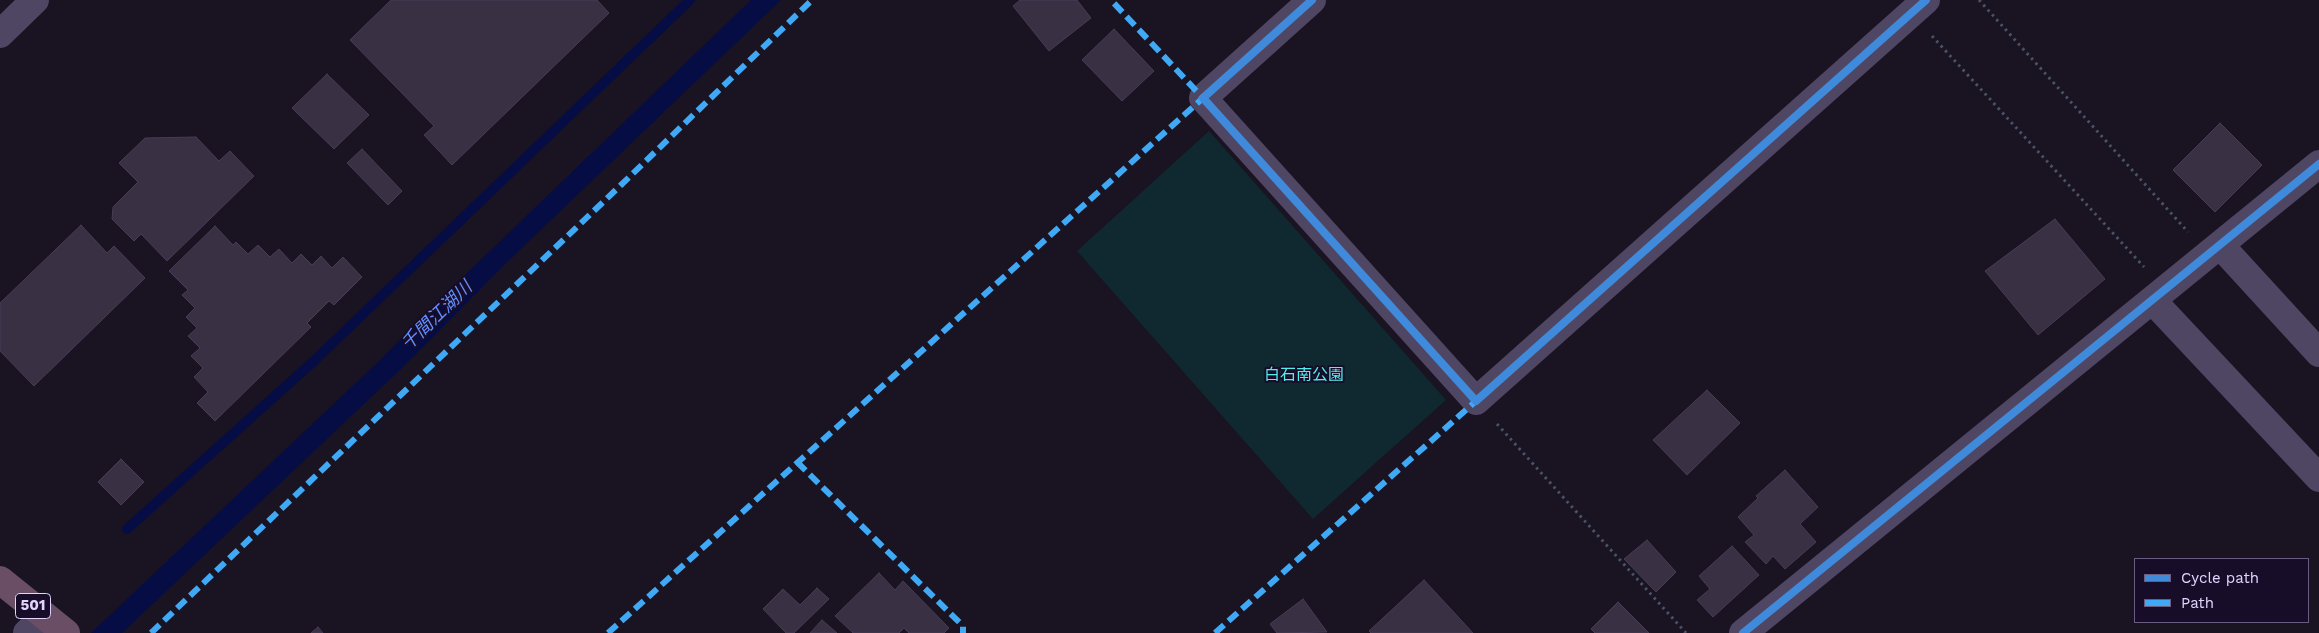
<!DOCTYPE html>
<meta charset="utf-8">
<style>
body{margin:0}
#map{position:relative;width:2319px;height:633px;overflow:hidden;background:#191322;font-family:"Work Sans",sans-serif}
canvas{display:block}
.legend{position:absolute;left:2134px;top:558px;width:175px;height:65px;box-sizing:border-box;background:#180d28;border:1px solid #695c7e;margin:0;padding:6px 9px;list-style:none;font-size:15px;color:#e3d3ff}
.legend li{display:flex;align-items:center;gap:10px;height:25px}
.legend b{width:25px;border:1px solid #695c7e}
</style>
<div id="map">
<canvas width="2319" height="633"></canvas>
<ul class="legend">
<li><b style="height:6px;background:#408adc"></b>Cycle path</li>
<li><b style="height:6px;background:#3fa9f5"></b>Path</li>
</ul>
</div>
<script>
const context = document.querySelector('canvas').getContext('2d');
context.lineJoin = 'round';
function paint(path, color) {
  context.fillStyle = color;
  context.fill(path, 'evenodd');
}
function toPath(rows) {
  const path = new Path2D();
  for (const r of rows) {
    path.moveTo(r[0], r[1]);
    for (let i = 2; i < r.length; i += 2) path.lineTo(r[i], r[i + 1]);
  }
  return path;
}
function trace(path, color, width, dash) {
  context.strokeStyle = color;
  context.lineWidth = width;
  context.lineCap = dash ? 'butt' : 'round';
  context.setLineDash(dash || []);
  context.stroke(path);
}
function write(font, color, halo, rows, align = 'center') {
  context.font = font + ' "Work Sans","Noto Sans JP",sans-serif';
  context.lineWidth = 4;
  context.setLineDash([]);
  context.textBaseline = 'middle';
  context.strokeStyle = halo;
  context.fillStyle = color;
  for (const [text, x, y, turn = 0] of rows) {
    context.save();
    context.translate(x, y);
    context.rotate((+turn || 0) * Math.PI / 180);
    context.textAlign = isNaN(turn) ? turn : align;
    if (halo) context.strokeText(text, 0, 0);
    context.fillText(text, 0, 0);
    context.restore();
  }
}
const green = toPath([
 [1209,131,1446,400,1313,519,1077,251]
]);
const water = toPath([
 [751,0,781,0,504,265,404,366,122,633,91,633,379,361,441,298]
]);
const stream = toPath([
 [127,529,315,360,690,0]
]);
const building = toPath([
 [391,0,597,0,609,13,452,165,424,135,434,126,350,40,391,0],
 [1020,0,1077,0,1091,18,1049,51,1013,6,1020,0],
 [1114,29,1154,71,1122,101,1082,60,1114,29],
 [327,74,369,115,334,149,292,108,327,74],
 [2220,123,2262,165,2215,212,2173,170,2220,123],
 [196,137,219,161,230,151,254,176,167,261,141,234,134,241,112,219,113,207,138,182,119,163,145,138,196,137],
 [362,149,402,191,388,205,347,163,362,149],
 [2055,219,2105,279,2038,335,1985,271,2055,219],
 [81,225,107,253,114,246,145,278,34,386,0,351,0,303,81,225],
 [215,226,233,245,236,242,248,254,258,245,270,257,279,249,292,263,301,254,312,265,321,256,332,268,343,257,362,277,334,305,329,301,307,323,311,327,215,421,197,403,208,392,194,377,203,368,191,356,200,348,188,336,197,328,186,317,195,308,182,295,188,290,169,271,215,226],
 [1707,390,1740,423,1687,475,1653,440,1707,390],
 [121,459,144,482,121,505,98,482,121,459],
 [1785,470,1818,507,1800,524,1816,542,1785,569,1773,556,1766,564,1745,542,1754,535,1738,517,1758,498,1756,496,1785,470],
 [1647,540,1676,572,1656,592,1624,559,1647,540],
 [1732,546,1759,575,1713,617,1697,600,1710,589,1699,576,1732,546],
 [879,573,895,590,903,581,949,628,944,633,909,633,904,628,899,633,853,633,835,616,879,573],
 [1424,580,1473,633,1371,633,1369,631,1424,580],
 [817,588,829,599,794,633,786,633,763,609,783,589,800,605,817,588],
 [1303,599,1327,632,1277,633,1270,624,1303,599],
 [1618,602,1649,633,1595,633,1591,629,1618,602],
 [822,620,837,633,810,633,822,620],
 [318,627,323,633,311,633,318,627]
]);
const path = toPath([
 [1979,0,2188,232],
 [1932,36,2144,267],
 [1497,424,1686,633]
]);
const minor = toPath([
 [1312,0,1203,98,1476,401,1926,0],
 [0,34,35,0],
 [2220,245,2319,353],
 [2152,300,2319,478],
 [27,633,45,616],
 [1743,633,2319,164]
]);
const highway = toPath([
 [0,580,66,633]
]);
const quiet = toPath([
 [797,462,963,626,963,633],
 [151,633,621,185,812,0],
 [608,633,1203,98,1111,0],
 [1215,633,1476,401]
]);
const cycleway = toPath([
 [1312,0,1203,98,1476,401,1926,0],
 [1743,633,2319,164]
]);
const shields = [
 [33,606,35]
];
const shieldNames = [
 ["501",33,606]
];
const parkNames = [
 ["白石南公園",1304,375]
];
const waterNames = [
 ["千間江湖川",437,316,-44]
];
paint(green, '#102830');
paint(water, '#060d45');
trace(stream, '#060d45', 10);
paint(building, '#393044');
trace(building, '#473d56', 1);
trace(path, '#4a5267', 3, [2.5, 4]);
trace(minor, '#4f4663', 28);
trace(highway, '#6a4e66', 28);
trace(quiet, '#3fa9f5', 6, [12, 6]);
trace(cycleway, '#408adc', 8);
for (const [x, y, w] of shields) {
  const box = new Path2D();
  box.roundRect(x - w / 2, y - 12.5, w, 25, 4);
  context.fillStyle = '#180d28';
  context.fill(box);
  trace(box, '#e3d3ff', 1);
}
write('bold 15px', '#e3d3ff', null, shieldNames);
write('16px', '#52eded', '#180d28', parkNames);
write('italic 18px', '#618fff', '#180d28', waterNames);
</script>
